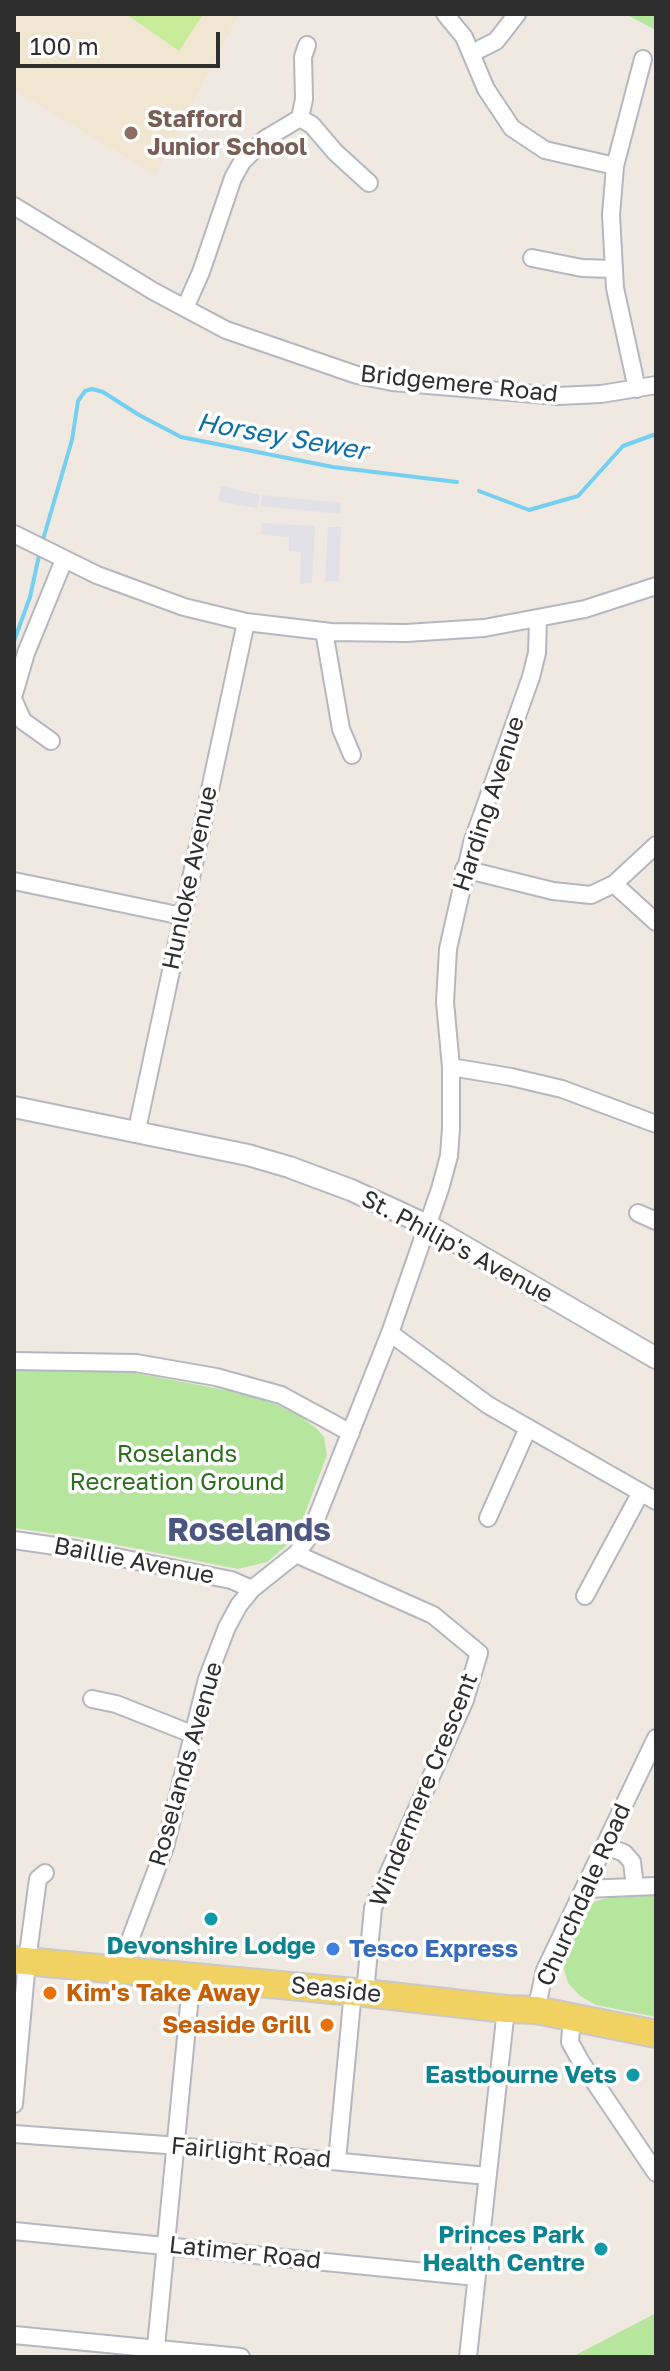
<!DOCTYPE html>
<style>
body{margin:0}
#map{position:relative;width:670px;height:2371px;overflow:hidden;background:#efe9e1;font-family:"Golos Text",sans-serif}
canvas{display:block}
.frame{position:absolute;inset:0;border:16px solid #2e2e2e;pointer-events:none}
.scale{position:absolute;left:16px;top:32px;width:204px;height:36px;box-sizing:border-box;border:4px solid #2e2e2e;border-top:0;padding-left:10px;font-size:24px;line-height:28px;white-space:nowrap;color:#2e2e2e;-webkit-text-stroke:6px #fff;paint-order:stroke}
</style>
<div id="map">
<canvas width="670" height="2371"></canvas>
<div class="frame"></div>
<div class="scale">100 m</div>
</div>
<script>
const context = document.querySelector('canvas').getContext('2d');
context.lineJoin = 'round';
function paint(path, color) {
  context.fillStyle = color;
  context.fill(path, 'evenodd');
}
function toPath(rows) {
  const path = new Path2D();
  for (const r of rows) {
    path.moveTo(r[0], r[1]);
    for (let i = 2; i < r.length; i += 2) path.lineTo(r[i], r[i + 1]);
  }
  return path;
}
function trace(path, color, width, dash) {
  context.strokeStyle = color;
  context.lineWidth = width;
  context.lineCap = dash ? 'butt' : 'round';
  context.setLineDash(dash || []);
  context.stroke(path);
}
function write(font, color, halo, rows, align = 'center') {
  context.font = font + ' "Golos Text",sans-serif';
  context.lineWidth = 7;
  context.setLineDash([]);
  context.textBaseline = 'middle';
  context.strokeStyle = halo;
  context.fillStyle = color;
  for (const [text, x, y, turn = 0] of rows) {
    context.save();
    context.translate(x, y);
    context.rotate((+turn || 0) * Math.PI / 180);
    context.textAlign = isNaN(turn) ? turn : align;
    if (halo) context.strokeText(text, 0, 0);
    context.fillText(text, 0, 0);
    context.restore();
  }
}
const industrial = toPath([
 [221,486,260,495,257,508,218,501],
 [262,495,341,503,340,514,261,506],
 [262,523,315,526,312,583,300,584,301,552,289,551,289,537,261,535],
 [328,527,341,527,339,581,325,582]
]);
const education = toPath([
 [14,14,239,14,155,175,14,90]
]);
const green = toPath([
 [625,14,656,14,656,30],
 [78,1369,135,1373,241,1393,275,1404,299,1415,317,1429,324,1437,327,1455,296,1537,267,1562,238,1569,78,1537,14,1528,14,1371],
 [656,1893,656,2017,596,2005,580,1996,568,1983,563,1965,590,1903,617,1895],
 [656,2313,656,2357,572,2357]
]);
const pitch = toPath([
 [126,14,203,14,179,51]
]);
const stream = toPath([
 [479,491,529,510,578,496,623,446,656,434],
 [42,543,72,440,78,401,85,391,92,389,103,392,139,415,181,437,333,467,457,482],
 [14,641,30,597,40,551]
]);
const minor = toPath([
 [445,14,464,37,486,89,512,128,545,150,615,166],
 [307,45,303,57,304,99,300,118,312,125,335,152,369,183],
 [472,53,496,41,517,14],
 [14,206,153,291,226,330,357,375,392,382,558,396,601,394,656,385],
 [532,258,582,268,613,269],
 [185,308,201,272,233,178,242,162,265,139,300,118],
 [637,389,615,288,611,215,615,166,643,59],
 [14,534,97,575,184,607,246,622,331,632,406,633,484,628,585,609,656,586],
 [324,631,341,729,352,755],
 [14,694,26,653,64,560],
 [14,701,23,721,51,741],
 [464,869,553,891,591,895,614,884,656,845],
 [14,881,182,916],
 [614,884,656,922],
 [451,1067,511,1077,562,1089,656,1124],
 [136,1134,246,622],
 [638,1213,656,1221],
 [390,1333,488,1405,656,1501],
 [14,1361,136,1363,216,1377,281,1395,351,1433],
 [488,1518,528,1428],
 [14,1540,76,1549,231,1580,252,1589],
 [296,1554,433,1615,479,1653,465,1700,373,1908,365,1993],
 [585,1596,641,1492],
 [92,1699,116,1704,192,1734],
 [606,1846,624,1853,632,1862,635,1887],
 [585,1889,656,1886],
 [119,1969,165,1847,207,1679,227,1627,239,1605,252,1589,296,1554,309,1537,390,1333,440,1189,449,1156,451,1128,451,1067,445,1002,448,949,472,843,531,677,537,653,538,619],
 [536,2010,545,1970,656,1738],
 [572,2017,570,2042,581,2062,656,2173],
 [14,2104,27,1961,38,1879,45,1873],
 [14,2134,166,2145,487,2176],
 [337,2161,353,1991],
 [14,2231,476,2277],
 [14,2335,241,2357],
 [155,2357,192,1975],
 [468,2357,506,2009]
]);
const tertiary = toPath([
 [14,1107,248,1155,289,1167,351,1190,429,1226,656,1358]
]);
const primary = toPath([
 [14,1960,365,1993,506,2009,536,2010,656,2034]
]);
const markers = [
 [131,133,8,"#8d6e63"],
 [211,1919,8,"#0f9aa8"],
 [333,1949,8,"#3f7fe0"],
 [50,1993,8,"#e8710a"],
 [327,2025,8,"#e8710a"],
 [633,2075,8,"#0f9aa8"],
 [601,2249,8,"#0f9aa8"]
];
const educationNames = [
 ["Stafford",147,119],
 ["Junior School",147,147]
];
const streetNames = [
 ["Bridgemere Road",459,384,6],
 ["Harding Avenue",489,804,-72],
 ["Hunloke Avenue",190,878,-78],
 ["St. Philip's Avenue",457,1247,28],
 ["Baillie Avenue",134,1561,11],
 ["Roselands Avenue",186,1764,-74],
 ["Windermere Crescent",424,1790,-68],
 ["Churchdale Road",584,1895,-66],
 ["Seaside",336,1990,6],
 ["Fairlight Road",251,2153,5],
 ["Latimer Road",245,2253,6]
];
const parkNames = [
 ["Roselands",177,1454],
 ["Recreation Ground",177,1482]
];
const cultureNames = [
 ["Devonshire Lodge",211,1946,"center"],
 ["Eastbourne Vets",617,2075],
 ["Princes Park",585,2235],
 ["Health Centre",585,2263]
];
const shopNames = [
 ["Tesco Express",349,1949]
];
const foodNames = [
 ["Kim's Take Away",66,1993],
 ["Seaside Grill",311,2025,"right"]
];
const waterNames = [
 ["Horsey Sewer",282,437,10]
];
const districtNames = [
 ["Roselands",249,1531]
];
paint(industrial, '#e3e1e8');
paint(education, '#f0e6d1');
paint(green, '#b6e59e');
paint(pitch, '#c9ec9a');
trace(stream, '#75cff0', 4);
trace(minor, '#b4b7c1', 20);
trace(tertiary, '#b4b7c1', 24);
trace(primary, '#c9c9c9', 30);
trace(minor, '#fff', 16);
trace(tertiary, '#fff', 20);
trace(primary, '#f2d163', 26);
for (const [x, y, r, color] of markers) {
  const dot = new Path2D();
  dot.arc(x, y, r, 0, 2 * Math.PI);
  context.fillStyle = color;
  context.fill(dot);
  trace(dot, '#fff', 3);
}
write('bold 24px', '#785e54', '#fff', educationNames, 'left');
write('24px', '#2e2e2e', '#fff', streetNames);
write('24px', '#2c6e1b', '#fff', parkNames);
write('bold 24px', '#0d838f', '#fff', cultureNames, 'right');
write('bold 24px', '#366cbe', '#fff', shopNames, 'left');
write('bold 24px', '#c56008', '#fff', foodNames, 'left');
write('italic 26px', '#0d6fa3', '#fff', waterNames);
write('bold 32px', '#4d5680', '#fff', districtNames);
</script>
